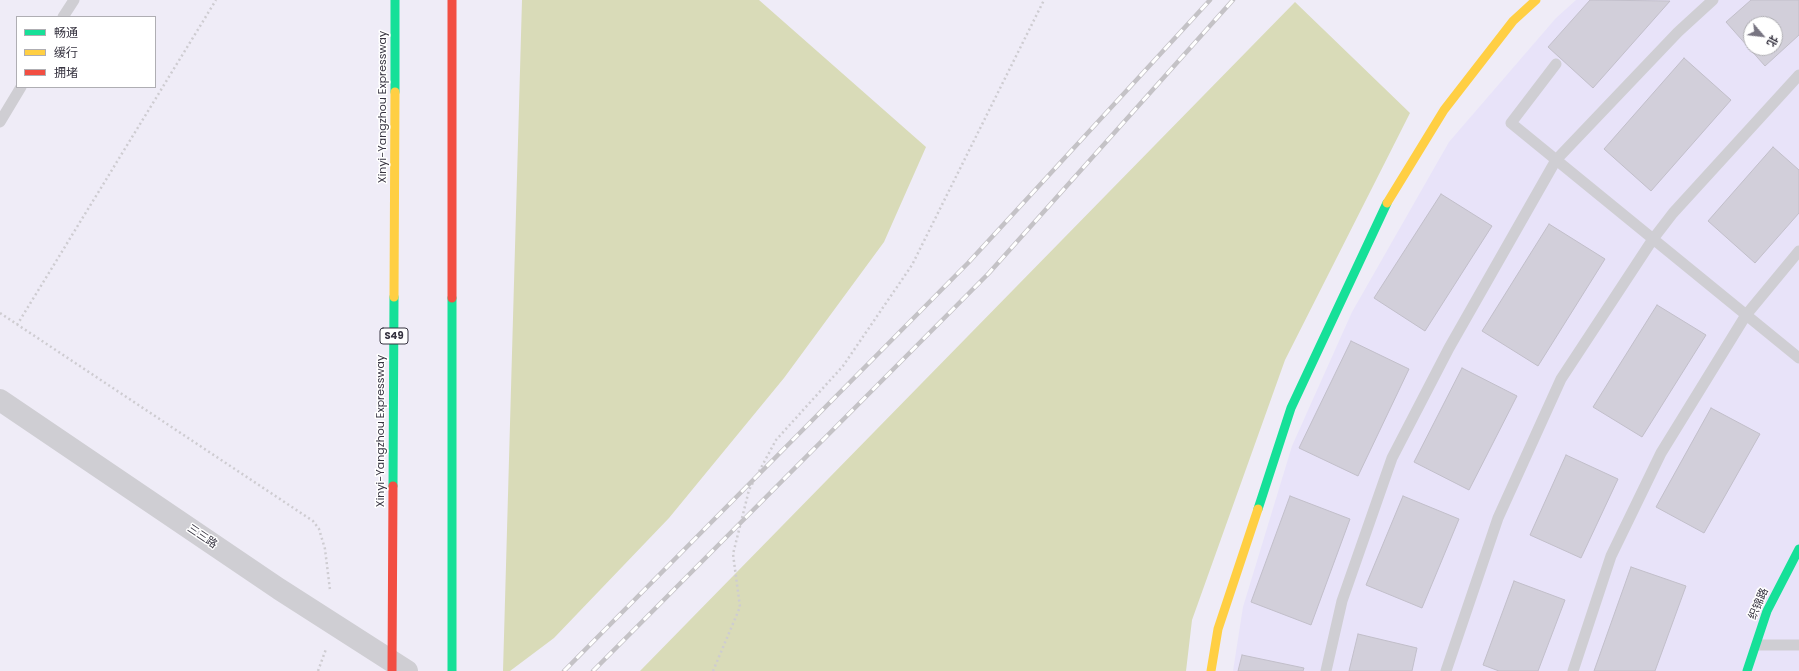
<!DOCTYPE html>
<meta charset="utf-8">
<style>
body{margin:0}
#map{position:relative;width:1799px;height:671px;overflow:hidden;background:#efecf7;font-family:Poppins,"Noto Sans SC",sans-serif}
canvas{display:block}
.legend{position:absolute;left:16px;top:16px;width:140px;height:72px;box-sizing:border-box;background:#fff;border:1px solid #afaeb3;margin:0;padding:5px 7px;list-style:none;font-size:12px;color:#373441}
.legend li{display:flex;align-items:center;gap:8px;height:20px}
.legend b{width:20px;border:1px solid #afaeb3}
.north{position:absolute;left:1743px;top:16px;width:40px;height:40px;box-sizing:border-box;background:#fff;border:1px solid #afaeb3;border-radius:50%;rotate:118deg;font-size:11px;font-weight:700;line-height:16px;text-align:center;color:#373441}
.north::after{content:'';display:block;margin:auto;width:14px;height:18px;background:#777481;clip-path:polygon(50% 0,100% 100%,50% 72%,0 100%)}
</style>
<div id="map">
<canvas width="1799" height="671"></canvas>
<ul class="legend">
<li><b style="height:5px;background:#16e098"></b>畅通</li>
<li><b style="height:5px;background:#ffcf43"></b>缓行</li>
<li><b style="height:5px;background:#f24e42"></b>拥堵</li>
</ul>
<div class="north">北</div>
</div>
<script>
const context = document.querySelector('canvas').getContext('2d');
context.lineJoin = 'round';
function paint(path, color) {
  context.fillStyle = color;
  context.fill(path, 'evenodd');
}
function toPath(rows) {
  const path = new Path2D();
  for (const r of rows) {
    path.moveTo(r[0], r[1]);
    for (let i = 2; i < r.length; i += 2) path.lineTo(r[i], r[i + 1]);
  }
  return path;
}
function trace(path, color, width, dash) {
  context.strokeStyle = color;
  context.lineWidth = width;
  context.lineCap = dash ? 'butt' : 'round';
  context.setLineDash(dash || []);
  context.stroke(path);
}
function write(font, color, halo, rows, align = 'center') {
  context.font = font + ' Poppins,"Noto Sans SC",sans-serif';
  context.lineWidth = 3;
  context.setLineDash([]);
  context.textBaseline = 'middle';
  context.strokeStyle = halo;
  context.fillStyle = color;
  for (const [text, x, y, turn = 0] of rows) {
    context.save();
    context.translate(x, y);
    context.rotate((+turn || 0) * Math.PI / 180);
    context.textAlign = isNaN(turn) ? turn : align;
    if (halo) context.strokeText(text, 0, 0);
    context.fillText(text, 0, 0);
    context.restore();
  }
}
const built = toPath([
 [1576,0,1799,0,1799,671,1233,671,1243,607,1292,446,1352,312,1449,142,1556,18],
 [1751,24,1775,24,1775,48,1751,48]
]);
const green = toPath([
 [522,0,759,0,926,147,884,242,784,378,669,518,554,638,510,671,503,671],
 [1295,2,1410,113,1285,360,1192,620,1186,671,640,671]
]);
const building = toPath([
 [1590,0,1670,1,1593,88,1548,47,1590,0],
 [1751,0,1799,0,1799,35,1765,66,1726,22,1751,0],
 [1751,24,1775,24,1775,48,1751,48,1751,24],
 [1684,58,1731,100,1651,191,1604,149,1684,58],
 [1773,147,1799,170,1799,213,1755,263,1708,221,1773,147],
 [1441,194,1492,226,1425,331,1374,298,1441,194],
 [1549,224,1605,259,1538,366,1482,331,1549,224],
 [1657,305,1706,335,1642,437,1593,407,1657,305],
 [1351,341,1409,369,1358,476,1299,448,1351,341],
 [1462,368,1517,396,1469,490,1414,462,1462,368],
 [1711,408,1760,434,1704,533,1656,507,1711,408],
 [1566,455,1618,479,1581,558,1530,535,1566,455],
 [1290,496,1350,519,1311,625,1251,602,1290,496],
 [1403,496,1459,519,1422,608,1366,585,1403,496],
 [1631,567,1686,586,1655,671,1594,671,1631,567],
 [1514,581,1565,600,1538,671,1499,671,1483,665,1514,581],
 [1358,634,1417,648,1412,671,1349,671,1358,634],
 [1242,655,1304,668,1303,671,1238,671,1242,655]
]);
const path = toPath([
 [0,313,313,521,319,529,325,549,330,590],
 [17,325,216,0],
 [318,671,326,649],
 [713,671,740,607,733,554,749,490,776,440,843,366,912,265,1044,0]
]);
const lane = toPath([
 [63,17,74,0],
 [1556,64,1511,123,1799,358],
 [0,122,21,87],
 [1757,645,1799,645],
 [1326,671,1342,601,1392,458,1449,348,1556,160,1678,32,1713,0],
 [1446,671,1498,518,1561,379,1653,239,1673,213,1799,75],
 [1573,671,1611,556,1661,453,1746,315,1799,251]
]);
const street = toPath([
 [0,400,279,589,407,671]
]);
const fast = toPath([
 [395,92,395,0],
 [452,298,452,671],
 [393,486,394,297],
 [1258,509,1291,408,1387,203],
 [1747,671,1767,611,1799,549]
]);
const slow = toPath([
 [1387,203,1444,110,1513,21,1536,0],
 [394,297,395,92],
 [1211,671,1218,629,1258,509]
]);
const jam = toPath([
 [452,0,452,298],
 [392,671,393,486]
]);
const rail = toPath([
 [564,671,968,263,1210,0],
 [593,671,989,273,1233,0]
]);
const shields = [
 [394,336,28]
];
const shieldNames = [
 ["S49",394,336]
];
const streetNames = [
 ["Xinyi-Yangzhou Expressway",383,107,-90],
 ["Xinyi-Yangzhou Expressway",381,431,-90],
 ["三三路",202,537,34],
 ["织锦路",1759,604,-67]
];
paint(built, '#e8e3f9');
paint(green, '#d9dbb8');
paint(building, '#d2cfda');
trace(building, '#c2bfca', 1);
trace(path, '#ceccd1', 2.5, [2, 3]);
trace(lane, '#cfced3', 11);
trace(street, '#cfced3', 22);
trace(fast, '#16e098', 9);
trace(slow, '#ffcf43', 9);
trace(jam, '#f24e42', 9);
trace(rail, '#c4c2c6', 4.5);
trace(rail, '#fff', 3, [9]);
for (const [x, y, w] of shields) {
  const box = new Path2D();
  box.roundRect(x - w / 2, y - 8, w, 16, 3);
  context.fillStyle = '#fff';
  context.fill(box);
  trace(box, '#373441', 1);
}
write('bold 10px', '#373441', null, shieldNames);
write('11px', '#373441', '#fff', streetNames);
</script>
